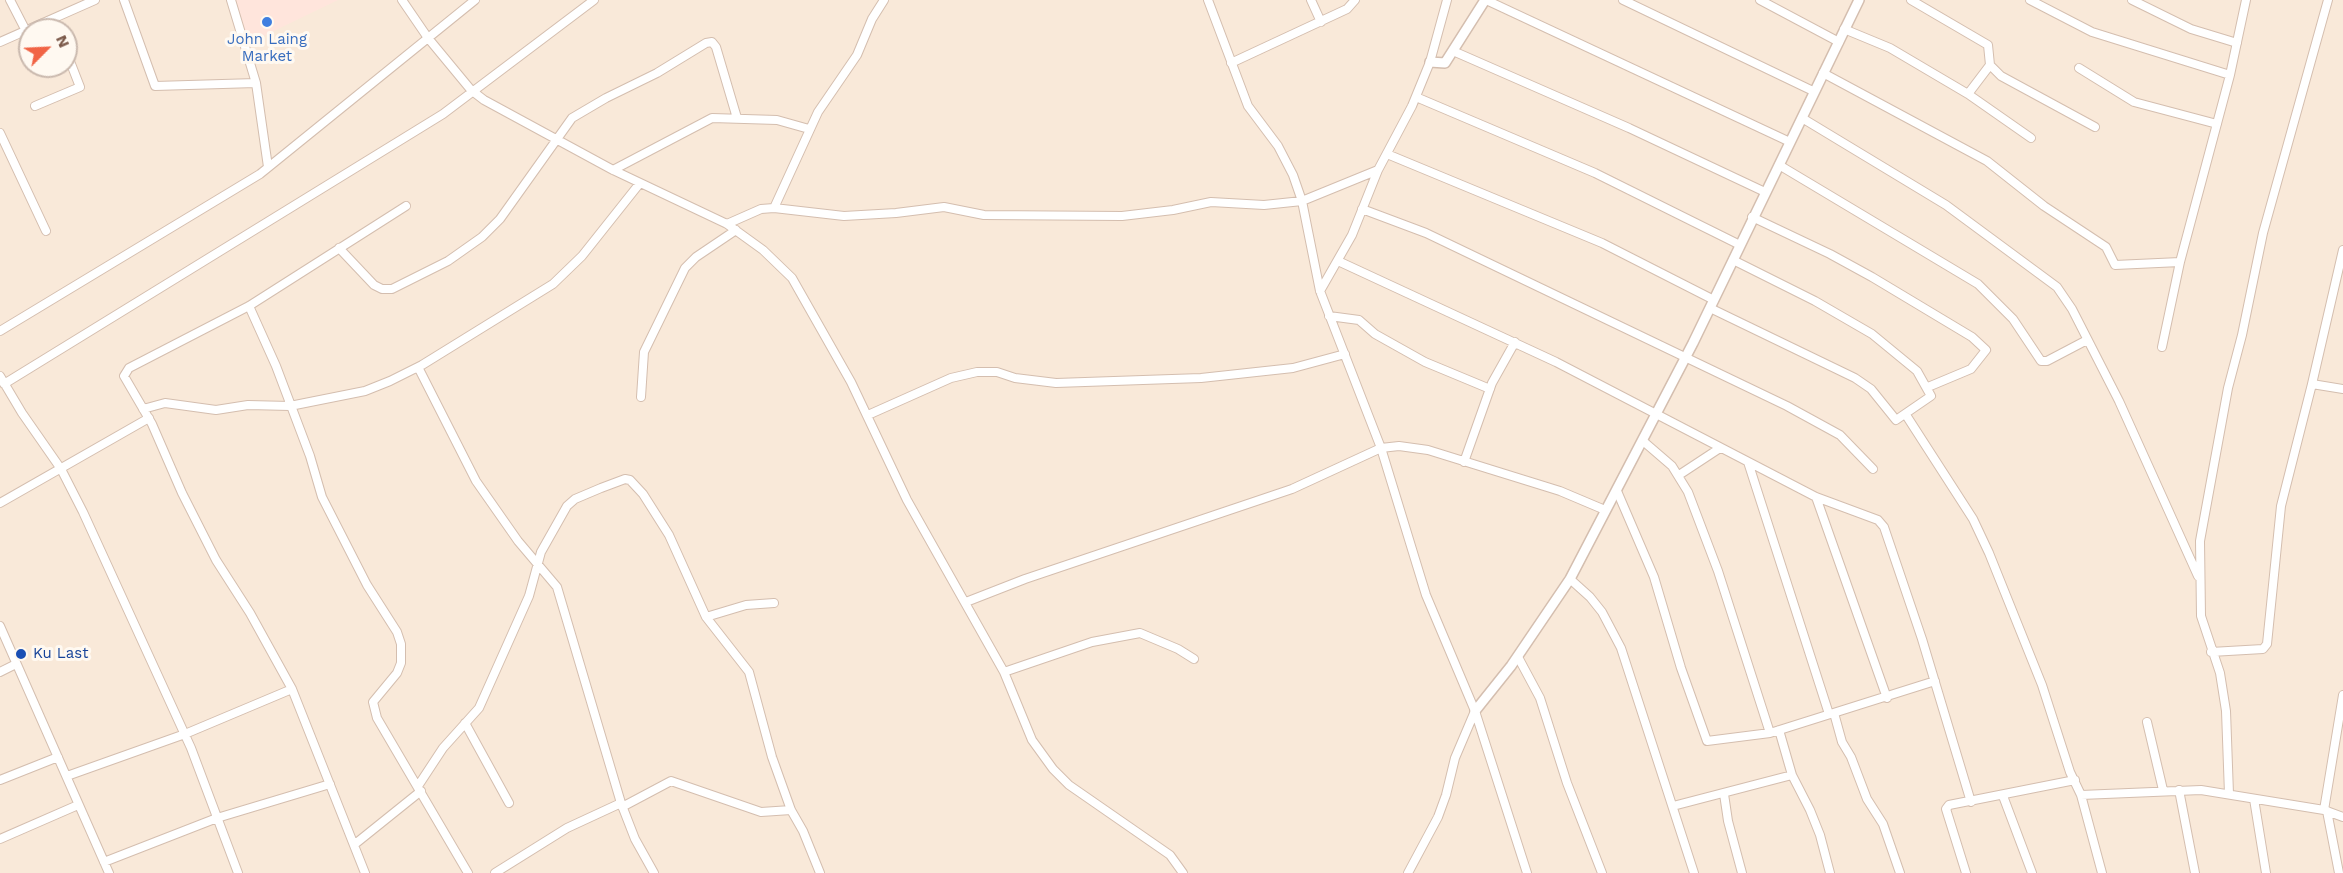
<!DOCTYPE html>
<style>
body{margin:0}
#map{position:relative;width:2343px;height:873px;overflow:hidden;background:#fef5e9;font-family:"Work Sans",sans-serif}
canvas{display:block}
.north{position:absolute;left:18px;top:18px;width:60px;height:60px;box-sizing:border-box;background:#fff9f1;border:2px solid #cab9ae;border-radius:50%;rotate:66deg;font-size:16px;font-weight:700;line-height:24px;text-align:center;color:#7b5949}
.north::after{content:'';display:block;margin:auto;width:21px;height:27px;background:#f16445;clip-path:polygon(50% 0,100% 100%,50% 72%,0 100%)}
</style>
<div id="map">
<canvas width="2343" height="873"></canvas>
<div class="north">N</div>
</div>
<script>
const context = document.querySelector('canvas').getContext('2d');
context.lineJoin = 'round';
function paint(path, color) {
  context.fillStyle = color;
  context.fill(path, 'evenodd');
}
function toPath(rows) {
  const path = new Path2D();
  for (const r of rows) {
    path.moveTo(r[0], r[1]);
    for (let i = 2; i < r.length; i += 2) path.lineTo(r[i], r[i + 1]);
  }
  return path;
}
function trace(path, color, width, dash) {
  context.strokeStyle = color;
  context.lineWidth = width;
  context.lineCap = dash ? 'butt' : 'round';
  context.setLineDash(dash || []);
  context.stroke(path);
}
function write(font, color, halo, rows, align = 'center') {
  context.font = font + ' "Work Sans",sans-serif';
  context.lineWidth = 6;
  context.setLineDash([]);
  context.textBaseline = 'middle';
  context.strokeStyle = halo;
  context.fillStyle = color;
  for (const [text, x, y, turn = 0] of rows) {
    context.save();
    context.translate(x, y);
    context.rotate((+turn || 0) * Math.PI / 180);
    context.textAlign = isNaN(turn) ? turn : align;
    if (halo) context.strokeText(text, 0, 0);
    context.fillText(text, 0, 0);
    context.restore();
  }
}
const residential = toPath([
 [0,0,2343,0,2343,873,0,873],
 [30,30,66,30,66,66,30,66]
]);
const commercial = toPath([
 [233,0,338,0,249,43]
]);
const minor = toPath([
 [10,0,26,31],
 [124,0,155,86,256,83],
 [231,0,256,83,268,167],
 [402,0,428,38,471,90,484,100,613,170,727,224,763,250,792,278,851,382,907,500,1004,672,1032,740,1053,769,1069,785,1170,855,1183,873],
 [1208,0,1248,106,1278,146,1293,175,1302,201,1320,291,1381,448,1426,595,1475,711,1527,873],
 [1311,0,1321,22],
 [1486,0,1790,142],
 [1623,0,1813,91],
 [1760,0,1839,42],
 [1911,0,1988,45,1990,65,1968,94],
 [2030,0,2092,32,2230,75],
 [2132,0,2191,29,2237,43],
 [53,19,58,30],
 [1844,29,1890,48,1968,94,2031,138],
 [0,42,95,0],
 [1453,51,1629,128,1765,192],
 [1231,63,1347,9,1355,0],
 [1990,65,2001,76,2095,127],
 [2079,68,2134,102,2217,124],
 [1823,73,1987,161,2044,206,2106,247,2115,265,2180,262],
 [1416,97,1595,173,1740,245],
 [35,106,80,87,66,51],
 [1802,118,1946,205,2057,287,2072,309,2119,401,2198,576],
 [0,133,46,231],
 [1387,154,1602,243,1714,300],
 [1779,165,1978,284,2013,319,2041,361,2047,361,2087,340],
 [613,170,712,118,777,120,809,129],
 [774,208,818,112,857,55,872,19,884,0],
 [1362,209,1426,233,1787,406,1840,435,1873,469],
 [1752,217,1830,254,1872,277,1972,337,1986,350,1971,369,1928,387],
 [727,224,761,209,774,208,844,216,896,213,944,207,984,215,1122,216,1173,210,1211,202,1264,205,1302,201,1378,170,1412,106,1430,62,1447,0],
 [339,248,374,285,382,289,392,289,448,261,482,237,500,219,572,118,606,98,657,73,706,43,712,42,716,47,737,118],
 [2343,250,2312,384,2343,389],
 [1338,261,1556,362,1816,497,1878,520,1884,527,1922,639,1971,802],
 [1320,291,1352,235,1378,170],
 [249,306,276,366,310,456,322,497,367,585,397,632,401,644,401,663,397,673,373,702,377,718,468,873],
 [1710,308,1855,378,1871,389,1896,420,1931,396,1917,371,1872,334,1815,301,1733,260],
 [1329,316,1359,320,1375,334,1425,362,1490,389],
 [0,331,260,174,475,0],
 [2162,347,2180,262,2230,75,2246,0],
 [418,367,476,481,518,541,557,587,621,803,635,839,654,873],
 [0,376,22,413,61,469,83,512,191,748,238,873],
 [4,384,443,114,594,0],
 [641,397,644,352,685,268,696,257,736,230],
 [143,409,165,403,216,410,248,405,290,406,365,391,390,381,422,365,553,284,582,256,640,183],
 [868,415,951,378,977,372,997,372,1015,378,1056,383,1201,378,1293,368,1345,354],
 [1906,415,1973,519,1989,553,2042,685,2070,772,2081,795,2102,873],
 [1643,441,1672,466,1688,492,1718,571,1770,733],
 [1464,462,1492,383,1515,342],
 [1748,462,1829,714],
 [1679,475,1720,448],
 [1617,491,1654,577,1681,668,1707,741,1770,733,1935,681],
 [1816,497,1887,698],
 [0,503,149,418],
 [1570,579,1590,597,1602,612,1621,648,1694,873],
 [966,602,1025,579,1292,489,1381,448,1399,446,1428,450,1560,491,1605,510],
 [706,617,746,605,774,603],
 [0,626,109,873],
 [2211,652,2263,649,2267,644,2281,506,2312,384],
 [1518,657,1540,698,1567,783,1602,873],
 [0,672,16,664],
 [1004,672,1092,642,1140,633,1178,649,1194,659],
 [1834,713,1842,742,1851,757,1867,799,1883,824,1900,873],
 [2147,722,2163,790],
 [465,723,509,803],
 [1779,730,1792,775,1810,810,1820,835,1830,873],
 [67,776,185,734,292,689],
 [0,780,58,757],
 [418,786,443,748,479,708,529,596,541,552,567,506,575,499,601,488,625,479,630,480,643,494,669,535,706,617,749,672,772,757,791,810,803,831,820,873],
 [2179,790,2195,873],
 [1724,794,1728,821,1742,873],
 [2229,794,2226,711,2220,673,2201,616,2200,541,2228,388,2242,335,2263,233,2328,0],
 [2081,795,2201,790,2324,810,2343,817],
 [2003,796,2032,873],
 [2254,799,2266,873],
 [1673,806,1792,775],
 [622,807,671,781,761,812,791,810],
 [2324,810,2343,695],
 [2327,811,2339,873],
 [0,839,78,805],
 [355,844,421,791],
 [104,862,217,818,330,784],
 [365,873,292,689,250,613,216,560,182,493,152,424,124,376,129,368,249,306,406,206],
 [495,873,567,828,621,803],
 [1408,873,1438,817,1446,795,1455,758,1475,711],
 [1966,873,1946,809,1949,805,2075,780]
]);
const tertiary = toPath([
 [1430,62,1445,63,1485,0],
 [1475,711,1511,666,1570,579,1693,343,1859,0]
]);
const markers = [
 [267,22,6,"#3f7fe0"],
 [21,654,6,"#1a4fb4"]
];
const shopNames = [
 ["John Laing",267,40],
 ["Market",267,57]
];
const transitNames = [
 ["Ku Last",33,654]
];
paint(residential, '#f9e9d9');
paint(commercial, '#ffe5dc');
trace(minor, '#d4beaf', 10);
trace(tertiary, '#d4beaf', 12);
trace(minor, '#fff', 8);
trace(tertiary, '#fff', 9);
for (const [x, y, r, color] of markers) {
  const dot = new Path2D();
  dot.arc(x, y, r, 0, 2 * Math.PI);
  context.fillStyle = color;
  context.fill(dot);
  trace(dot, '#fff9f1', 2);
}
write('15px', '#366cbe', '#fff9f1', shopNames);
write('15px', '#164399', '#fff9f1', transitNames, 'left');
</script>
